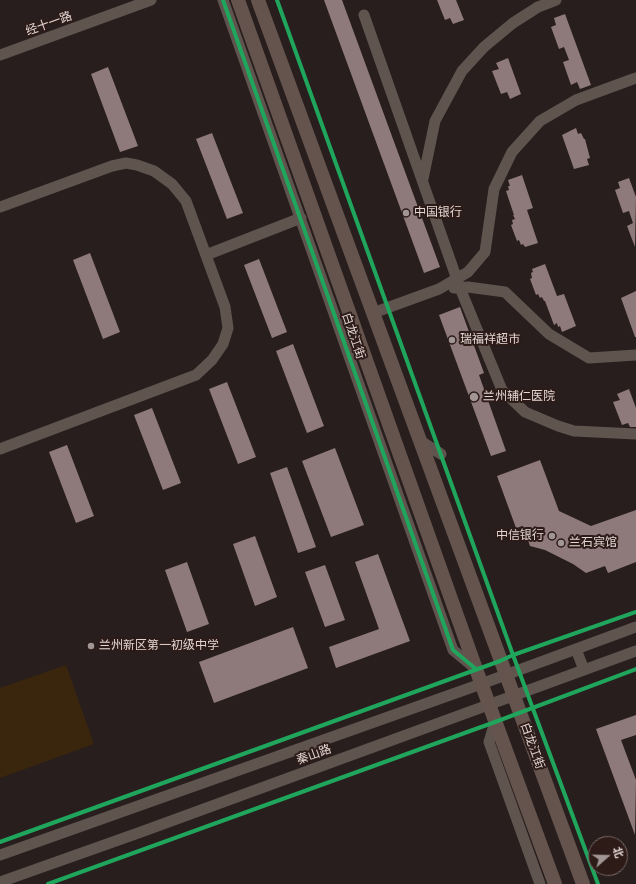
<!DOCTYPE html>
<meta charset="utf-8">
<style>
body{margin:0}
#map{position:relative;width:636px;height:884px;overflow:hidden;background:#281e1d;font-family:Arial,"Noto Sans SC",sans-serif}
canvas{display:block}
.north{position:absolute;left:588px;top:836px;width:40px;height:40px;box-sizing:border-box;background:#2d1b18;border:1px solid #756663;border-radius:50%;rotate:70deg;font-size:11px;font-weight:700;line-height:16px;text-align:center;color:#e2d6d3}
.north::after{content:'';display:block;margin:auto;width:14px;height:18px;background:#a19693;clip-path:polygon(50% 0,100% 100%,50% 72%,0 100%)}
</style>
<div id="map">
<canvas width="636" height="884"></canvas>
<div class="north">北</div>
</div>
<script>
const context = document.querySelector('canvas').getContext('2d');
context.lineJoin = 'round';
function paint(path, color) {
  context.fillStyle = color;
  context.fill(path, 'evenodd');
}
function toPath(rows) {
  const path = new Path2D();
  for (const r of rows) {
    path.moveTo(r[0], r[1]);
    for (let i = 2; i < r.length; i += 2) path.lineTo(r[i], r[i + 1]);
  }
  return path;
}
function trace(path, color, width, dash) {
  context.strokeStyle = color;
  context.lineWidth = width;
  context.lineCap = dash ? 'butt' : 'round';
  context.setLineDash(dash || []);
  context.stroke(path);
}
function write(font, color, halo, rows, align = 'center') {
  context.font = font + ' Arial,"Noto Sans SC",sans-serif';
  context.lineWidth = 4;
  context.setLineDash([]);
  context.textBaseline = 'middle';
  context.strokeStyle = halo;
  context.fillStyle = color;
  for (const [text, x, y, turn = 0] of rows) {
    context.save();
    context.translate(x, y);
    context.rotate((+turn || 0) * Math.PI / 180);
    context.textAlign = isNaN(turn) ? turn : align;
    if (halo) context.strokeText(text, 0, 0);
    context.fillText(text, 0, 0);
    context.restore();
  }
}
const green = toPath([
 [66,665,94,744,0,778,0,688]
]);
const building = toPath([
 [324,0,342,0,440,267,424,273],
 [437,0,456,0,464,20,453,24,450,18,445,20],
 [565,14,591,85,580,89,577,82,571,85,563,62,569,60,564,47,559,49,551,27,556,25,554,18],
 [508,58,521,94,510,99,507,92,501,94,492,71,499,69,496,63],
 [108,67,138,146,120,152,91,74],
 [576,128,578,134,581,133,584,139,585,139,590,158,587,159,589,165,574,169,562,135],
 [212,133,243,213,227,219,196,139],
 [522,175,533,208,527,210,538,243,525,247,523,244,521,245,519,240,517,241,511,225,513,224,512,220,515,219,513,215,514,215,506,191,509,190,508,186,510,186,508,180],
 [629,178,636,197,635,247,627,226,633,223,629,211,623,213,615,190,620,188,618,182],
 [90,253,120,332,103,339,73,260],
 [259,259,287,332,272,338,244,265],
 [545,264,557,296,564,294,576,326,562,332,560,326,558,327,557,323,554,325,545,301,544,301,542,297,540,298,538,294,536,295,530,279,532,278,531,273,533,272,532,269],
 [636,291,636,337,635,337,621,298],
 [460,307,484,373,479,375,506,451,491,456,439,315],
 [293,344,324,426,307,433,276,351],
 [227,382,256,457,238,464,209,389],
 [629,389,636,408,636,427,630,427,628,423,622,425,613,402,620,400,617,394],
 [152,408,181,483,163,490,134,415],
 [67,445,94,516,76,523,49,452],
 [335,448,364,525,331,537,302,461],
 [540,460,559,511,591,526,636,510,636,562,608,573,605,566,586,573,573,564,545,550,530,546,523,526,516,528,497,476],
 [287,467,316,547,298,553,270,473],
 [255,536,277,597,255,606,233,544],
 [378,554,410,641,336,668,329,647,379,629,355,562],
 [187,562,209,624,187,632,165,570],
 [325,565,345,620,325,627,305,572],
 [293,627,308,668,214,703,199,662],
 [636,715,636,735,621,740,636,780,635,835,596,729]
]);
const minor = toPath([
 [223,0,453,650,476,669],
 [364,15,460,288,502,390,525,412,558,426,574,431,636,434],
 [0,55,151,0],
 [423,179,435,121,462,71,484,47,513,23,538,7,556,0],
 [0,207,112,166,126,163,137,165,154,171,172,184,186,201,225,307,228,328,223,344,212,360,196,375,0,449],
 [206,255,301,218],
 [454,288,468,287,505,292,549,334,589,358,636,355],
 [373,313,439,289,468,272,485,252,494,189,512,152,540,121,576,100,633,79,636,78],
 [419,440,441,454],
 [576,649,584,670],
 [495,722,489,742,540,884],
 [0,855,481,684,636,627],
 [0,882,141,832,636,651]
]);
const major = toPath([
 [238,0,476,669,555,884],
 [258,0,583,884]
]);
const cycleway = toPath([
 [223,0,453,650,476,669],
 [277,0,513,655,598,884],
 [0,842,500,661,513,655,636,612],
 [48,884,495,722,636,669]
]);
const markers = [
 [406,213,4,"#a19693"],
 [452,340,4,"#a19693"],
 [474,397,5,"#a19693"],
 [552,536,4,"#a19693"],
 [561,543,4,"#a19693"],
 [91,646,4,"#a19693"]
];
const streetNames = [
 ["经十一路",49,24,-20],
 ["白龙江街",353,336,71],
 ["白龙江街",532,746,70],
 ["秦山路",314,755,-20]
];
const poiNames = [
 ["中国银行",414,213],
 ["瑞福祥超市",460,340],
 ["兰州辅仁医院",483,397],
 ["中信银行",544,536,"right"],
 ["兰石宾馆",569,543],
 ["兰州新区第一初级中学",99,646]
];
paint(green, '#3a250d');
paint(building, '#8f7a7b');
trace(minor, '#5f544e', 11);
trace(major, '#64544d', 14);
trace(cycleway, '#20a55d', 4);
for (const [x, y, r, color] of markers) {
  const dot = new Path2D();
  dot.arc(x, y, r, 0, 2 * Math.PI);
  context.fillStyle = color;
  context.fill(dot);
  trace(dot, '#2d1b18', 1.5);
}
write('12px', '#e2d6d3', '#2d1b18', streetNames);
write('12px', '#e2d6d3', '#2d1b18', poiNames, 'left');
</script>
